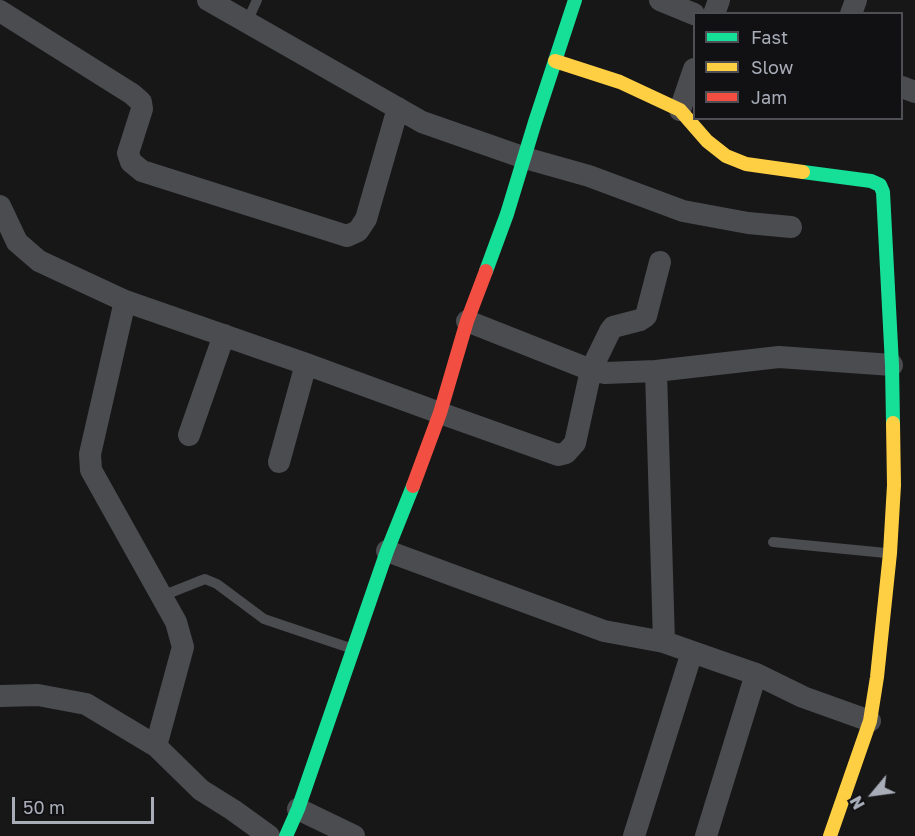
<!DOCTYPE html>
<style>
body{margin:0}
#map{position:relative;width:915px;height:836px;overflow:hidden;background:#171717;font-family:"Golos Text",sans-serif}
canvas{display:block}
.legend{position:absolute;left:693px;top:12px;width:210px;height:108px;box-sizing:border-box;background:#111113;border:2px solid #4d4f55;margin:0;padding:8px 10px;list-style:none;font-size:18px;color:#a8adb8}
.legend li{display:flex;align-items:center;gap:12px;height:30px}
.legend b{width:30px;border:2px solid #4d4f55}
.north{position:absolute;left:843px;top:764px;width:60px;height:60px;-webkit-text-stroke:4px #111113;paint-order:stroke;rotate:241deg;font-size:16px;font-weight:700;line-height:24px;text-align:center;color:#a8adb8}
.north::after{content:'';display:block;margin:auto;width:21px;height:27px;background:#a8adb8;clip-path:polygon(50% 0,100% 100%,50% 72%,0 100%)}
.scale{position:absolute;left:12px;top:797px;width:142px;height:27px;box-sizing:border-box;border:3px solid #a8adb8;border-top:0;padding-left:8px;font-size:18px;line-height:21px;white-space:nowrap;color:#a8adb8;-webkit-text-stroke:4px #111113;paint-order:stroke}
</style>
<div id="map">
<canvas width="915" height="836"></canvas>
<ul class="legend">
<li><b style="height:8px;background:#16e098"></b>Fast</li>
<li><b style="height:8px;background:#ffcf43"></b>Slow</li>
<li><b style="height:8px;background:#f24e42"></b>Jam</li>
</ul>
<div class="north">N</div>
<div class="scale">50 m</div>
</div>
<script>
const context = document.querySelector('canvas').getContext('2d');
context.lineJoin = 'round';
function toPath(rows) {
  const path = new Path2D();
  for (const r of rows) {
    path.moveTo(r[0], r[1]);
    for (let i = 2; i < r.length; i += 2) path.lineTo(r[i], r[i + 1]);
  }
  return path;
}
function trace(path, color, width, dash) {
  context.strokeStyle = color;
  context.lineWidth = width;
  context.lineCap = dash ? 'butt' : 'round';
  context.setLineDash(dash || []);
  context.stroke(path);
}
const lane = toPath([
 [247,22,257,0],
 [773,542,886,553],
 [162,596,205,579,217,584,264,619,350,648]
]);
const street = toPath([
 [208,0,422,122,525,158,589,176,683,211,748,223,791,227],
 [660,0,694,14],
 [0,11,132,94,141,102,142,109,128,153,131,162,142,171,347,236,358,231,366,219,398,108],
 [714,14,719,0],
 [851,14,856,0],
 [902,87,915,92],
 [680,110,694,69],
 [0,206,17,242,39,261,125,301,306,364,440,413,558,455,566,453,575,443,591,370,610,331,613,327,640,320,646,316,660,262],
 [125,301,90,454,91,470,176,622,183,647,156,746],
 [467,321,591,370,605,373,656,371,779,357,892,365],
 [656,371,664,642],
 [189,435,224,335],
 [279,462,306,364],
 [387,551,604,631,664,642,721,662,756,674,803,697,870,721],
 [0,696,38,695,86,704,156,746,201,790,233,810,269,836],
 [298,809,354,836],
 [634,836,692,652],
 [706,836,756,674]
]);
const fast = toPath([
 [803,172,871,181,880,185,883,192,892,365,893,423],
 [486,271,507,214,535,122,575,0],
 [286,836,298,809,387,551,413,486]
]);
const slow = toPath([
 [555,61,620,82,680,110,707,141,726,156,746,164,803,172],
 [830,836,870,721,877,677,890,553,894,485,893,423]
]);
const jam = toPath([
 [413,486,440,413,467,321,486,271]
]);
trace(lane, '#4b4c50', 10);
trace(street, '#4b4c50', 22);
trace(fast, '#16e098', 14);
trace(slow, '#ffcf43', 14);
trace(jam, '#f24e42', 14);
</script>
